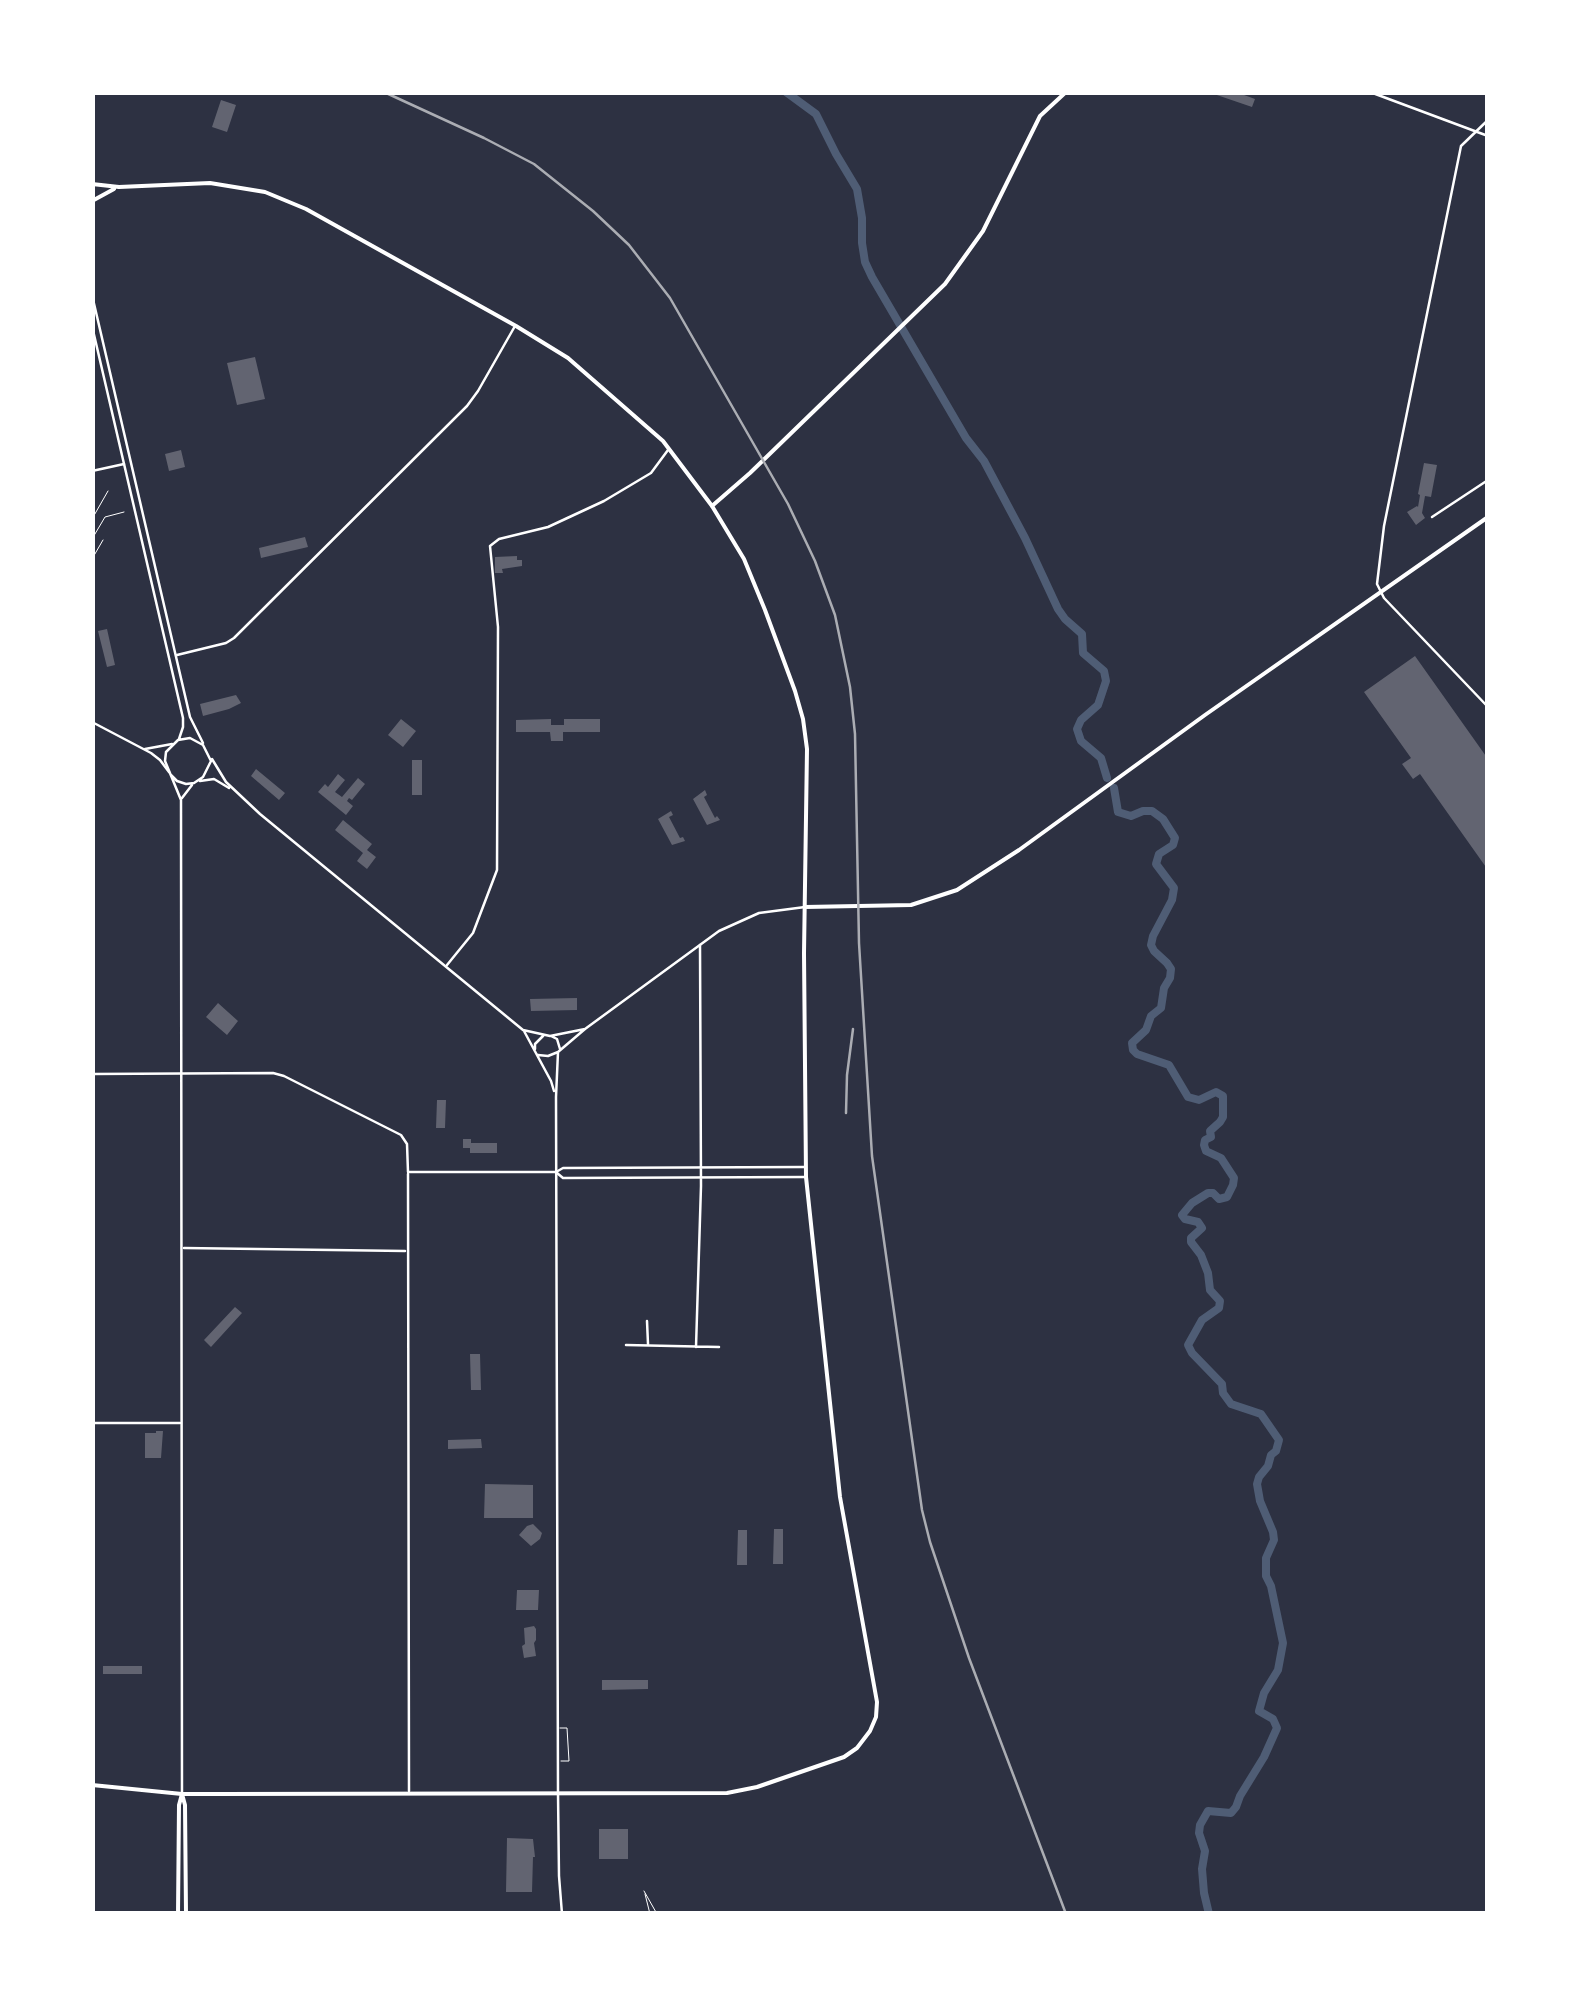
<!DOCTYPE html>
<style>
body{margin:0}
#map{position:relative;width:1580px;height:2006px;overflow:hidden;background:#2d3142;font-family:Spectral,serif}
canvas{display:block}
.frame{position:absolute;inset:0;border:95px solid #fff;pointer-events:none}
</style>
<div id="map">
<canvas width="1580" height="2006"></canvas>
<div class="frame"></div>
</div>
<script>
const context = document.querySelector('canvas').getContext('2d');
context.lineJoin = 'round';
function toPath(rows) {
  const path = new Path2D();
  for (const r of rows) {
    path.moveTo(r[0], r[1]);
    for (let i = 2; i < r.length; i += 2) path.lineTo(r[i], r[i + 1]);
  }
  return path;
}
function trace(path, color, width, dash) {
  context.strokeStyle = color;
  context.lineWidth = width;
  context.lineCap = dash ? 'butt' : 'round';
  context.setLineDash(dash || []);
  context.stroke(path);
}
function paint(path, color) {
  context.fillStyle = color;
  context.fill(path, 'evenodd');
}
const river = toPath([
 [786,92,816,114,836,154,857,189,862,218,862,243,865,262,872,277,966,438,984,461,1025,538,1058,609,1065,619,1082,634,1083,653,1104,671,1106,681,1098,705,1081,720,1077,729,1081,741,1101,758,1107,778],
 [1114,788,1118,812,1131,816,1143,811,1152,811,1163,819,1175,838,1173,845,1159,854,1156,864,1174,888,1172,900,1153,936,1151,945,1154,951,1167,963,1171,969,1170,978,1164,988,1161,1008,1151,1016,1146,1030,1132,1043,1133,1050,1137,1054,1169,1065,1188,1097,1199,1100,1216,1092,1223,1096,1223,1117,1220,1122,1210,1131,1211,1137,1205,1140,1204,1145,1206,1151,1221,1158,1234,1178,1233,1185,1227,1197,1219,1199,1213,1193,1208,1193,1192,1203,1182,1215,1185,1219,1198,1222,1202,1228,1191,1238,1191,1242,1201,1255,1208,1273,1210,1290,1220,1301,1219,1308,1202,1320,1188,1345,1192,1353,1222,1384,1223,1393,1231,1404,1261,1414,1279,1440,1276,1451,1271,1455,1268,1466,1259,1477,1257,1484,1260,1501,1273,1532,1274,1540,1266,1558,1266,1576,1271,1586,1283,1643,1278,1670,1264,1693,1259,1711,1273,1719,1277,1728,1264,1757,1240,1796,1236,1807,1231,1813,1208,1811,1200,1825,1199,1833,1205,1851,1202,1869,1204,1893,1209,1914]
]);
const building = toPath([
 [1236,92,1255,99,1252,107,1211,93],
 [221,100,236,105,227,132,212,127],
 [255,357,265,399,237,405,227,363],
 [181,450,185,467,169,471,165,454],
 [1424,463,1437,465,1431,497,1425,496,1422,513,1425,518,1416,525,1407,512,1417,506,1418,507,1420,495,1418,494],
 [305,537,308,547,261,558,259,548],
 [517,556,517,560,522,560,522,566,502,569,503,573,495,573,495,557],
 [107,629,115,665,107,667,98,631],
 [1415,656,1488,759,1488,870,1420,774,1413,779,1402,764,1411,758,1364,692],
 [236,695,241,703,229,709,203,716,200,704],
 [401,719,416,731,403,747,388,735],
 [551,719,551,725,564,725,564,719,600,719,600,732,563,732,563,741,551,741,550,732,516,732,516,720],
 [412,760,422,760,422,795,412,795],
 [256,769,285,793,279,800,251,776],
 [338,774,345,780,335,792,342,797,358,778,365,784,352,800,349,798,347,801,353,806,346,815,318,792,325,784,328,787],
 [705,790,707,795,704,797,715,818,717,816,720,820,707,825,693,799],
 [671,811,673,815,669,817,680,838,683,837,685,841,672,845,658,819],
 [343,820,372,844,367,850,376,857,367,869,357,861,363,853,335,830],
 [577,998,577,1010,531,1011,530,999],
 [218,1003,238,1021,227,1035,206,1017],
 [437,1100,446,1100,445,1128,436,1128],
 [463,1139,471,1139,471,1143,497,1143,497,1153,470,1153,470,1148,463,1148],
 [235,1307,242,1313,211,1347,204,1340],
 [470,1354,480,1354,481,1390,471,1390],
 [156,1431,163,1431,161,1458,145,1458,145,1433,156,1433],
 [481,1439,482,1448,448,1449,448,1440],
 [485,1484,533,1485,533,1518,484,1518],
 [533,1524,542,1533,540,1539,531,1546,519,1535,527,1526],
 [774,1529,783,1529,783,1564,773,1564],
 [738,1530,747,1530,747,1565,737,1565],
 [517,1590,539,1590,538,1610,516,1610],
 [534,1626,536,1629,536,1640,534,1643,536,1656,524,1658,522,1646,525,1644,524,1628],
 [103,1666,142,1666,142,1674,103,1674],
 [602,1680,648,1680,648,1689,602,1690],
 [599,1829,628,1829,628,1859,599,1859],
 [507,1838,533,1839,535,1857,533,1857,532,1892,506,1892]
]);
const path = toPath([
 [644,1891,657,1914],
 [645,1894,650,1914]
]);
const service = toPath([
 [560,1728,567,1728,569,1761,561,1761]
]);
const pedestrian = toPath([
 [92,519,108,491],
 [92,539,105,517,124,512],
 [92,559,103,540]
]);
const minor = toPath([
 [1370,92,1488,136],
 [1488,120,1461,146,1384,526,1377,584,1384,598,1488,707],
 [92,471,124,464],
 [1432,517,1488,480],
 [177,655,226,643,234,638,467,406,478,391,515,326],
 [92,722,151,753,160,760,169,772],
 [145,749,172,744],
 [447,965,473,933,497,870,498,627,490,546,499,539,548,527,604,501,651,473,668,450],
 [92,1074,273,1073,284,1076,401,1135,407,1144,408,1172,556,1172,563,1168,804,1167],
 [557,1173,563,1178,806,1177],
 [408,1174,409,1791],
 [184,1248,405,1251],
 [647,1321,648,1344],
 [626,1345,719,1347],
 [696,1347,701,1186,700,945],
 [92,1423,180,1423]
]);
const tertiary = toPath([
 [92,295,190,717,203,743],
 [92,326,183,718,183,727,179,739],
 [212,759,226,782,260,814,523,1030,550,1036,585,1029],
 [171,775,177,781,186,784,194,783,203,777,211,761,203,745,190,738,178,740,166,752,165,761,181,800,182,1793],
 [200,781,214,779,229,788],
 [182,798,192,785],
 [524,1031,551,1081,554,1091],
 [551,1036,557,1039,560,1049],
 [535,1049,535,1044,543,1036],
 [558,1052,556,1097,558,1793,559,1876,562,1914],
 [538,1055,548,1056,558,1052,585,1029,719,931,759,913,805,907]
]);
const secondary = toPath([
 [712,506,750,473,945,284,983,231,1040,116,1066,92],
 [182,1794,185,1805,186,1914],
 [178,1914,179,1805,182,1794]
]);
const primary = toPath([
 [92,184,119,187,210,183,265,192,306,209,516,326,568,358,663,441,712,506,744,559,765,610,795,691,803,719,807,749,804,953,806,1177,840,1497,877,1702,876,1717,870,1731,857,1748,844,1757,757,1787,727,1793,223,1794,182,1794,92,1785],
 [92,201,114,189],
 [805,907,911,905,957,890,1019,850,1205,715,1488,517]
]);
const rail = toPath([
 [384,92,484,138,534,164,593,211,629,245,670,298,788,504,815,561,835,615,850,687,855,734,859,943,872,1156,922,1510,930,1542,969,1658,1066,1914],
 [846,1113,847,1075,853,1029]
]);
trace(river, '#4f5d75', 8);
paint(building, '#626471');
trace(path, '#fff', 1);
trace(service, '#fff', 1);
trace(pedestrian, '#fff', 1);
trace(minor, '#fff', 2.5);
trace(tertiary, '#fff', 2.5);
trace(secondary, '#fff', 4);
trace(primary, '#fff', 4);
trace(rail, '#abadb3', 2.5);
</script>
